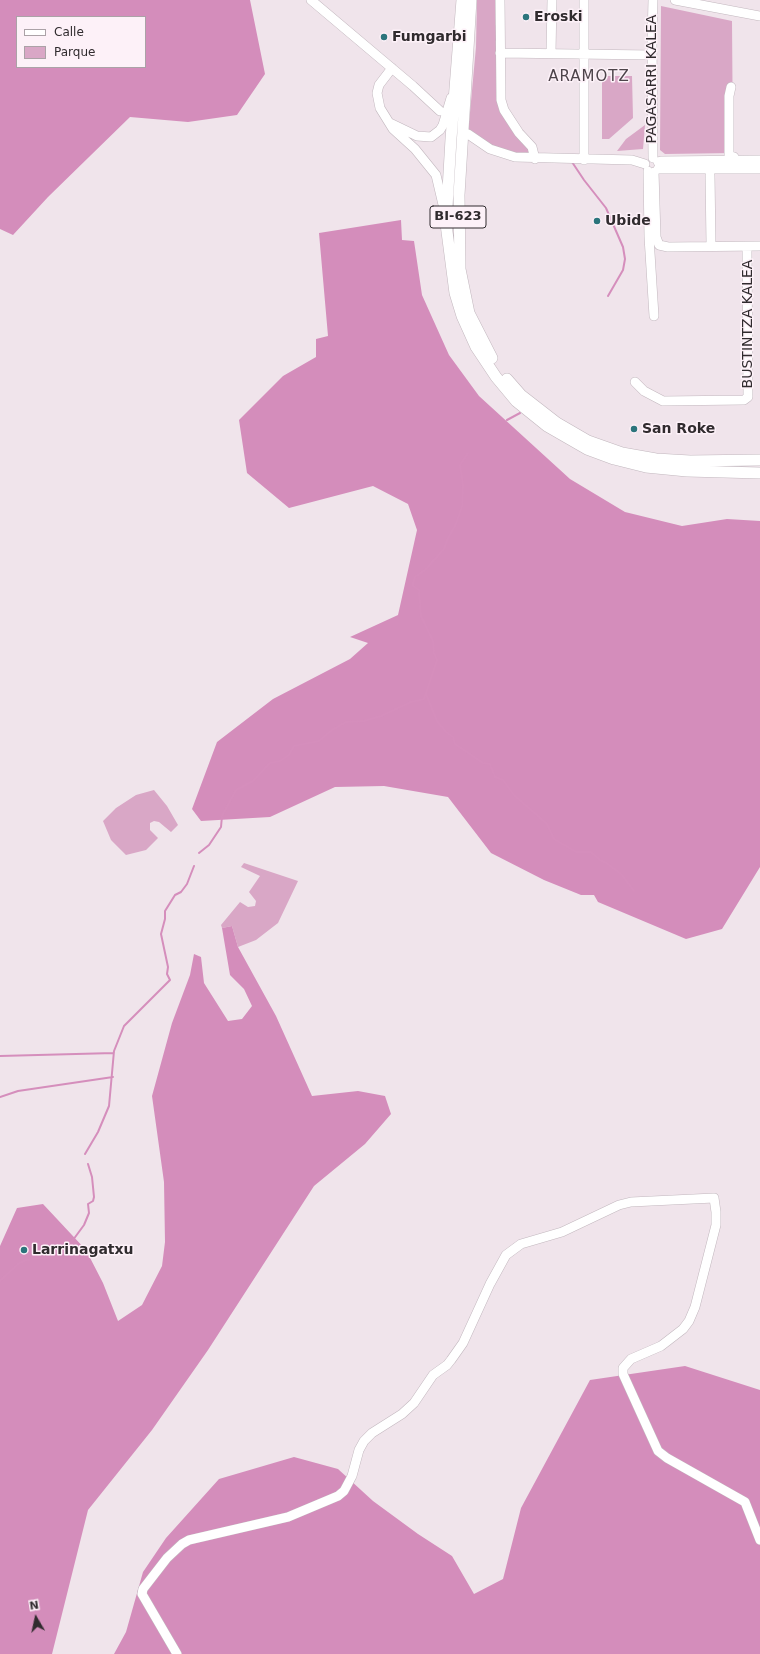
<!DOCTYPE html>
<style>
body{margin:0}
#map{position:relative;width:760px;height:1654px;overflow:hidden;background:#f0e4eb;font-family:"DejaVu Sans",sans-serif}
canvas{display:block}
.legend{position:absolute;left:16px;top:16px;width:130px;height:52px;box-sizing:border-box;background:#fdf1f8;border:1px solid #aba2a7;margin:0;padding:5px 7px;list-style:none;font-size:12px;color:#302b2e}
.legend li{display:flex;align-items:center;gap:8px;height:20px}
.legend b{width:20px;border:1px solid #aba2a7}
.north{position:absolute;left:16px;top:1598px;width:40px;height:40px;-webkit-text-stroke:3px #fdf1f8;paint-order:stroke;rotate:351deg;font-size:11px;font-weight:700;line-height:16px;text-align:center;color:#302b2e}
.north::after{content:'';display:block;margin:auto;width:14px;height:18px;background:#302b2e;clip-path:polygon(50% 0,100% 100%,50% 72%,0 100%)}
</style>
<div id="map">
<canvas width="760" height="1654"></canvas>
<ul class="legend">
<li><b style="height:5px;background:#fff"></b>Calle</li>
<li><b style="height:11px;background:#d9a7c6"></b>Parque</li>
</ul>
<div class="north">N</div>
</div>
<script>
const context = document.querySelector('canvas').getContext('2d');
context.lineJoin = 'round';
function paint(path, color) {
  context.fillStyle = color;
  context.fill(path, 'evenodd');
}
function toPath(rows) {
  const path = new Path2D();
  for (const r of rows) {
    path.moveTo(r[0], r[1]);
    for (let i = 2; i < r.length; i += 2) path.lineTo(r[i], r[i + 1]);
  }
  return path;
}
function trace(path, color, width, dash) {
  context.strokeStyle = color;
  context.lineWidth = width;
  context.lineCap = dash ? 'butt' : 'round';
  context.setLineDash(dash || []);
  context.stroke(path);
}
function write(font, color, halo, rows, align = 'center') {
  context.font = font + ' "DejaVu Sans",sans-serif';
  context.lineWidth = 3;
  context.setLineDash([]);
  context.textBaseline = 'middle';
  context.strokeStyle = halo;
  context.fillStyle = color;
  for (const [text, x, y, turn = 0] of rows) {
    context.save();
    context.translate(x, y);
    context.rotate((+turn || 0) * Math.PI / 180);
    context.textAlign = isNaN(turn) ? turn : align;
    if (halo) context.strokeText(text, 0, 0);
    context.fillText(text, 0, 0);
    context.restore();
  }
}
const green = toPath([
 [477,0,500,0,501,100,530,150,524,158,515,157,468,134,476,47],
 [661,6,732,21,733,153,665,154,660,150],
 [605,76,632,76,633,118,609,139,602,139,602,81,605,81],
 [645,125,643,149,617,151,626,139],
 [154,790,167,806,178,825,171,832,159,822,154,821,150,823,150,830,158,838,146,850,126,855,111,840,103,821,116,808,136,795],
 [244,863,298,881,278,923,256,940,238,947,232,926,222,928,221,925,240,902,248,907,255,906,256,901,249,892,260,876,241,867]
]);
const forest = toPath([
 [0,0,250,0,265,74,237,115,188,122,130,117,48,197,13,235,0,229],
 [17,17,145,17,145,67,17,67],
 [401,220,402,240,414,241,422,295,449,355,479,396,570,479,625,512,682,526,727,519,760,521,760,867,722,929,686,939,598,902,594,895,581,895,544,880,491,853,448,797,384,786,335,787,270,817,201,821,192,809,217,742,273,699,350,659,368,643,350,637,398,615,417,530,408,504,373,486,289,508,247,473,239,420,283,376,316,357,316,339,328,336,319,233],
 [232,926,238,947,276,1016,312,1096,358,1091,385,1096,391,1114,365,1144,314,1186,208,1350,152,1430,88,1510,52,1654,0,1654,0,1246,17,1208,43,1204,86,1250,103,1283,118,1321,142,1305,162,1266,165,1242,164,1182,152,1096,172,1023,190,975,194,954,201,957,204,983,228,1021,242,1019,252,1006,244,989,230,975,222,928],
 [685,1366,760,1390,760,1654,114,1654,126,1632,143,1572,166,1538,219,1479,294,1457,338,1469,373,1501,418,1534,452,1556,474,1594,503,1579,521,1508,590,1380]
]);
const stream = toPath([
 [496,40,496,26],
 [572,162,584,180,606,208,623,247,625,259,623,270,608,296],
 [507,420,520,413],
 [426,694,437,721,446,732,453,737,455,744,483,763,490,764,495,777,503,780,514,795,547,824,554,839,576,852,591,852,600,860,608,864,622,875,634,891],
 [199,853,209,845,221,827,222,816,236,790,253,781,270,763,280,761,289,755,294,746,319,741,332,730,346,722,364,721,381,716,411,702,424,699,437,660,434,653,433,641,421,616,419,590,413,586,413,583,415,577,425,570,444,549,448,538,455,526,462,507,463,485,460,465,468,453],
 [0,1056,114,1053],
 [0,1097,18,1091,113,1077],
 [85,1154,98,1132,109,1106,114,1051,124,1026,170,980,167,974,168,967,161,934,165,919,165,911,175,895,181,892,187,884,194,866],
 [0,1281,18,1264,26,1260,51,1257,73,1240,84,1225,89,1213,88,1204,93,1201,94,1197,92,1177,88,1164]
]);
const minor = toPath([
 [311,0,413,86,440,111],
 [500,0,501,100,504,110,519,133,532,147,535,159],
 [675,0,760,16],
 [500,53,652,55],
 [551,53,552,0],
 [392,68,379,85,377,93,380,108,393,129,415,149,436,175,444,209],
 [731,87,729,96,729,156,734,157],
 [390,123,417,136,431,137,440,130,443,125,451,98],
 [468,134,490,149,515,157,632,160,645,164],
 [653,158,652,40,653,0],
 [584,160,584,0],
 [658,162,661,161,760,160],
 [658,169,760,169],
 [648,171,649,237,654,316],
 [654,172,656,237,659,245,668,247,760,246],
 [710,175,711,244],
 [635,382,644,391,663,401,744,400,748,397,747,251],
 [177,1654,142,1594,143,1589,167,1558,182,1544,189,1540,288,1517,338,1496,344,1491,352,1476,359,1450,364,1441,372,1433,402,1414,414,1403,433,1375,447,1365,451,1360,463,1343,490,1284,506,1255,521,1244,562,1232,619,1205,631,1202,714,1198,716,1212,716,1225,695,1307,689,1321,683,1329,661,1346,631,1359,623,1368,623,1374,658,1451,667,1458,745,1502,760,1540]
]);
const major = toPath([
 [462,0,451,139,446,224,455,293,462,316,476,347,496,377,516,401,547,426,587,449,614,459,646,467,687,471,760,473],
 [471,0,459,195,460,269,469,313,492,358],
 [507,379,521,395,557,423,588,441,622,453,656,459,690,461,760,460]
]);
const markers = [
 [526,17,4,"#2b747b"],
 [384,37,4,"#2b747b"],
 [597,221,4,"#2b747b"],
 [634,429,4,"#2b747b"],
 [24,1250,4,"#2b747b"]
];
const shields = [
 [458,217,56]
];
const shieldNames = [
 ["BI-623",458,217]
];
const poiNames = [
 ["Eroski",534,17],
 ["Fumgarbi",392,37],
 ["Ubide",605,221],
 ["San Roke",642,429],
 ["Larrinagatxu",32,1250]
];
const streetNames = [
 ["PAGASARRI KALEA",652,79,-90],
 ["BUSTINTZA KALEA",748,324,-90]
];
const neighbourhoodNames = [
 ["ARAMOTZ",589,77]
];
paint(green, '#d9a7c6');
paint(forest, '#d48dbb');
trace(stream, '#d58ebc', 2);
trace(minor, '#c2b7be', 10);
trace(major, '#c2b7be', 12);
trace(minor, '#fff', 9);
trace(major, '#fff', 11);
for (const [x, y, r, color] of markers) {
  const dot = new Path2D();
  dot.arc(x, y, r, 0, 2 * Math.PI);
  context.fillStyle = color;
  context.fill(dot);
  trace(dot, '#fdf1f8', 1.5);
}
for (const [x, y, w] of shields) {
  const box = new Path2D();
  box.roundRect(x - w / 2, y - 11, w, 22, 3);
  context.fillStyle = '#fdf1f8';
  context.fill(box);
  trace(box, '#302b2e', 1);
}
write('bold 13px', '#302b2e', null, shieldNames);
write('bold 14px', '#302b2e', '#fdf1f8', poiNames, 'left');
write('14px', '#302b2e', '#fdf1f8', streetNames);
context.letterSpacing = '1px';
write('15px', '#4d444a', '#fdf1f8', neighbourhoodNames);
context.letterSpacing = '0px';
</script>
